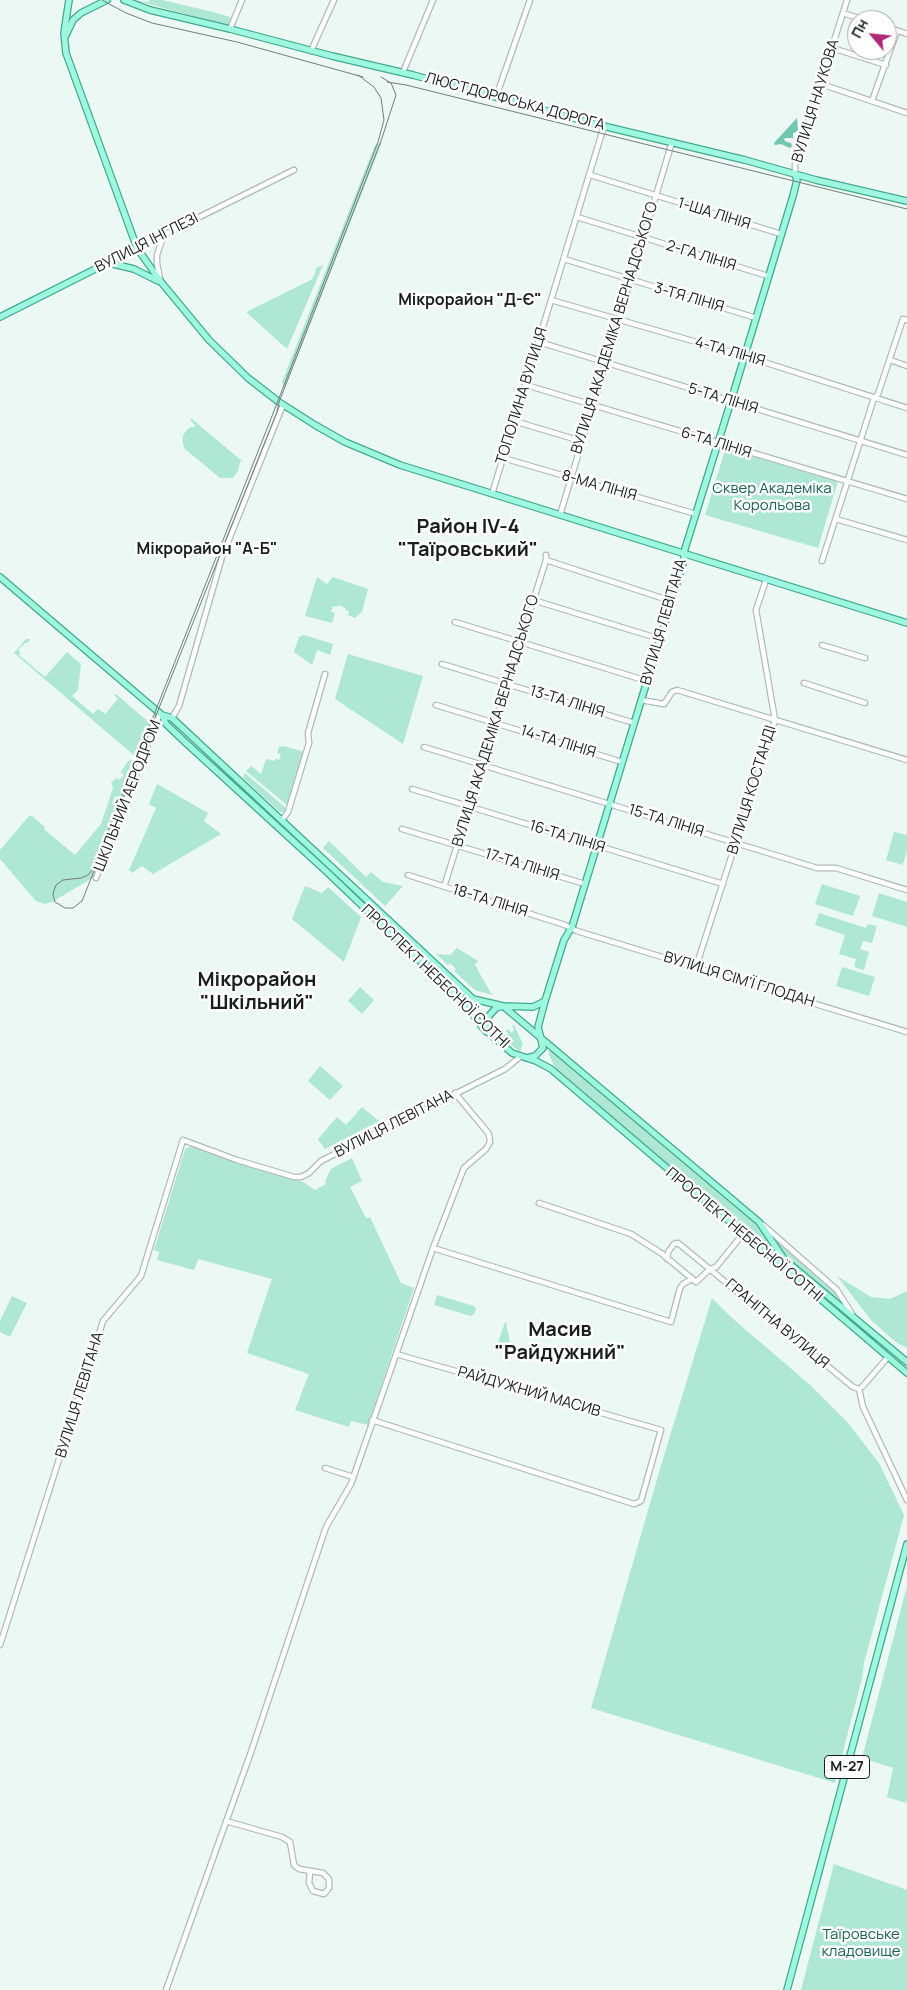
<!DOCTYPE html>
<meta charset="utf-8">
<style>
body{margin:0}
#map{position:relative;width:907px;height:1990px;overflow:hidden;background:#ebf8f3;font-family:Manrope,sans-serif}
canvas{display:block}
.north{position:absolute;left:847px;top:10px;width:50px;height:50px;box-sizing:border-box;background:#fff;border:1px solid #a3a5a5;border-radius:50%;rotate:298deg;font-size:14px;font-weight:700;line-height:20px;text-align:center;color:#1a1e1d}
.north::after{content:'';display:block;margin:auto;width:18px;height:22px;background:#ad2a73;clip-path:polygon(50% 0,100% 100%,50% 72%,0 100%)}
</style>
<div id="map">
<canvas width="907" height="1990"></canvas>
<div class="north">Пн</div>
</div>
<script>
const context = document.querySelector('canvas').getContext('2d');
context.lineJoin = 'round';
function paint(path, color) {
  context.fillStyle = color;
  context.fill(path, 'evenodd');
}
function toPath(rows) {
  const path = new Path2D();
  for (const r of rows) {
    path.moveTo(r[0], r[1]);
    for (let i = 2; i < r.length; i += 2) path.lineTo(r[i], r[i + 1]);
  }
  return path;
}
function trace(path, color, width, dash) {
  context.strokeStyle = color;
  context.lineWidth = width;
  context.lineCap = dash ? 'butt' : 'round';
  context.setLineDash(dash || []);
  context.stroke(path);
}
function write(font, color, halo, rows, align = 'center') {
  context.font = font + ' Manrope,sans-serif';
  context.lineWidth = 5;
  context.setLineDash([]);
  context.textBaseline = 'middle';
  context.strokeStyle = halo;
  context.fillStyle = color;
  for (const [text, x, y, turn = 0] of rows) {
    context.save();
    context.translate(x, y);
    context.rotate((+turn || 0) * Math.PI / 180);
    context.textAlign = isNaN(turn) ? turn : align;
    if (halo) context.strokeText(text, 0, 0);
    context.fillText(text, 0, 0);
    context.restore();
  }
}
const green = toPath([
 [134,0,149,2,149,0,162,0,217,13,230,17,229,26],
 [382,142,285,388,282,382,375,145],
 [323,265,287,349,246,312,311,280,315,274,316,268],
 [192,419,242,461,240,462,238,471,233,478,220,478,185,449,183,444,183,435,189,428,196,426,190,420],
 [726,447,838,481,818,548,705,515],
 [317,577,327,584,333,577,368,589,362,612,355,618,348,615,349,611,345,610,346,608,338,605,337,607,333,606,331,612,335,613,332,623,305,616],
 [304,635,333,644,330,655,317,650,312,665,294,652,299,637],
 [26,639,29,639,29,642,25,643,18,650,21,653,19,655,45,677,67,652,81,664,78,690,72,696,93,714,98,709,105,714,118,699,114,695,116,694,153,726,141,758,137,758,14,653],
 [348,654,423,676,403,744,335,699],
 [283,746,305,752,288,806,246,771,251,766,261,774,266,759,274,761,275,759,279,760,281,754,277,753,279,747],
 [132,760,137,767,94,877,52,902,45,904,36,901,0,859,0,850,29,816,32,816,44,826,45,830,75,855,101,824,113,788,111,783,116,778,119,780,124,775,121,772,128,761],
 [245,773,287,809,285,812,280,812,243,778],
 [157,784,208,813,204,821,221,834,153,874,142,866,132,873,129,870,156,808,149,804],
 [894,832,907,835,907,850,903,865,886,860],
 [329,841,366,877,371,872,383,882,403,886,385,906,323,848],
 [822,884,860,896,853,916,815,904],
 [305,886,322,893,328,887,361,917,344,962,292,919],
 [879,893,907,902,907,927,872,916],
 [819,913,866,928,868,924,877,926,872,943,863,941,860,949,869,952,864,970,854,967,856,959,839,954,845,935,815,925],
 [457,948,478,961,475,965,492,995,475,990,454,971,456,969,450,963,448,965,436,954,450,955],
 [842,967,875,977,869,996,836,986],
 [360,987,374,1000,362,1014,348,1001],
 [512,1024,515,1027,523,1044,520,1052,503,1038,504,1034,506,1035,508,1033,506,1031,508,1029,512,1033,514,1030],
 [551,1050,754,1222,787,1264,907,1369,603,1110,599,1105,555,1067,549,1055,549,1051],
 [320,1066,343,1086,330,1100,308,1081],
 [362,1107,379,1121,325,1149,318,1139,337,1117,346,1125],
 [192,1146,303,1182,315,1190,326,1184,325,1181,331,1169,352,1158,362,1181,350,1187,366,1218,370,1217,401,1283,414,1288,368,1425,351,1421,349,1427,295,1410,309,1374,247,1353,272,1279,198,1259,194,1270,157,1260,159,1252,154,1250,185,1149],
 [775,1240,835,1291,846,1307,792,1263,775,1241],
 [837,1276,871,1297,890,1299,907,1291,907,1348,897,1343,871,1320],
 [437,1295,474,1306,476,1309,474,1314,471,1316,434,1305],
 [12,1296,27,1303,10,1337,0,1332,0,1321],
 [712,1298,732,1318,809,1384,848,1423,879,1463,904,1515,864,1663,862,1678,835,1783,591,1708,660,1469],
 [505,1322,506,1322,512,1353,498,1349,497,1346],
 [907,1586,907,1799,906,1803,887,1797,893,1768,862,1758],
 [834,1864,907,1890,907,1990,801,1990]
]);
const forest = toPath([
 [797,118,798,131,793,133,793,138,785,138,784,140,787,142,791,143,792,146,790,148,781,144,775,145,774,143]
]);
const minor = toPath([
 [843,13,864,20],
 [887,27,907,34],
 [230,29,242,0],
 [832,48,886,65],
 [311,51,334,0],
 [403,72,433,0],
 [821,84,907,113],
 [496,97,530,0],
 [872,101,897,31],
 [795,174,795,164,847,0],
 [590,175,781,234],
 [577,217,768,276],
 [137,248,294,170],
 [564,259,756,318],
 [160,279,157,264,157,255,164,234],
 [551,300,745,356,907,408],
 [539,342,907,455],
 [890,360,907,366],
 [526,385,907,499],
 [514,421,581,441],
 [503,458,696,514],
 [492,494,604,126],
 [560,515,672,142],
 [836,519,907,540],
 [546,560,671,601],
 [822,561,874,398,878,394,903,319,907,320],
 [533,600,660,639],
 [455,622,647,681],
 [822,645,865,658],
 [442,664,634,723],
 [804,683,865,703],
 [641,700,664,704,672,692,677,690,907,760],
 [436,705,622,762],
 [172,718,179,706,222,557,283,405],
 [424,747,817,868,836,868,907,890],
 [412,789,723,884],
 [282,820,288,812,309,743,308,733,325,674],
 [402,829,585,884],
 [408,875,565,925,577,931,907,1032],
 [96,878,160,713],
 [444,887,546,560,546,555],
 [696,967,775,720,756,610,766,580],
 [539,1203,631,1234,661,1253,696,1282,710,1269,716,1267,743,1234],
 [763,1225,837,1290,852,1314],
 [433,1248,671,1322,680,1288,683,1284,692,1279],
 [667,1259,668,1252,674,1244,678,1243,853,1387,859,1389,863,1386,888,1357],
 [859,1389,863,1407,907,1500],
 [372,1420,634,1504,641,1501,661,1430,396,1354],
 [325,1468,353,1477],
 [0,1645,103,1321,141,1276,183,1140,237,1160,294,1177,301,1177,309,1173,321,1161,505,1069,520,1057],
 [226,1821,282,1837,290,1842,294,1865,299,1869,323,1873,329,1879,329,1888,324,1894,313,1891,309,1883,310,1872],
 [166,1990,251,1752,326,1527,351,1484,433,1248,464,1168,486,1149,490,1142,489,1134,455,1093]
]);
const major = toPath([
 [69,0,64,33,66,53,137,248,161,282,209,340,248,378,279,402,315,425,345,442,400,465,907,623],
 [124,0,150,10,230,29,332,56,413,75,599,125,745,160,816,180,907,201],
 [66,35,73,20,81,13,107,0],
 [109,263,134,269,158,281],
 [0,317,137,248],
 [0,577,149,704,162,715,172,718,473,999,503,1006,759,1222,784,1259,907,1362],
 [162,715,166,724,185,742,327,872,463,1002,484,1029,512,1053,536,1061,551,1069,907,1373],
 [487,1032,487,1018,496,1008,503,1006,533,1007,545,1001],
 [527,1058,535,1056,543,1048,538,1027,545,1001,564,940,572,927,684,560,684,552,731,401,793,196,797,180,795,174],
 [787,1990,907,1544]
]);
const tram = toPath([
 [102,0,126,13,152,23,237,42,363,77],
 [358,75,374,87,381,98,384,120,378,142,274,411,93,869,88,875,81,878,63,880,56,885,54,890,53,895,55,902,65,908,73,908,82,901,277,412,279,402,381,141,396,95,391,83,381,77],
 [387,82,406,85,907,209]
]);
const shields = [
 [847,1767,45]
];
const shieldNames = [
 ["М-27",847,1767]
];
const streetNames = [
 ["ВУЛИЦЯ НАУКОВА",816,101,-73],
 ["ЛЮСТДОРФСЬКА ДОРОГА",515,102,15],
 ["1-ША ЛІНІЯ",714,214,17],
 ["ВУЛИЦЯ ІНГЛЕЗІ",147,243,-27],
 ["2-ГА ЛІНІЯ",701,256,17],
 ["3-ТЯ ЛІНІЯ",689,298,16],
 ["ВУЛИЦЯ АКАДЕМІКА ВЕРНАДСЬКОГО",615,328,-73],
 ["4-ТА ЛІНІЯ",730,352,16],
 ["ТОПОЛИНА ВУЛИЦЯ",522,396,-73],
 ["5-ТА ЛІНІЯ",723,399,17],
 ["6-ТА ЛІНІЯ",716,443,17],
 ["8-МА ЛІНІЯ",599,486,16],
 ["ВУЛИЦЯ ЛЕВІТАНА",664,622,-74],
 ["13-ТА ЛІНІЯ",567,702,17],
 ["ВУЛИЦЯ АКАДЕМІКА ВЕРНАДСЬКОГО",496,721,-73],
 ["14-ТА ЛІНІЯ",558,742,17],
 ["ВУЛИЦЯ КОСТАНДІ",752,790,-73],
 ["ШКІЛЬНИЙ АЕРОДРОМ",128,796,-69],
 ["15-ТА ЛІНІЯ",666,821,17],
 ["16-ТА ЛІНІЯ",567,837,17],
 ["17-ТА ЛІНІЯ",522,865,17],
 ["18-ТА ЛІНІЯ",490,901,17],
 ["ПРОСПЕКТ НЕБЕСНОЇ СОТНІ",435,977,44],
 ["ВУЛИЦЯ СІМ'Ї ГЛОДАН",739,980,17],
 ["ВУЛИЦЯ ЛЕВІТАНА",394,1124,-27],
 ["ПРОСПЕКТ НЕБЕСНОЇ СОТНІ",744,1235,40],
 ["ГРАНІТНА ВУЛИЦЯ",777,1324,40],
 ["РАЙДУЖНИЙ МАСИВ",529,1392,16],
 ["ВУЛИЦЯ ЛЕВІТАНА",80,1395,-73]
];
const parkNames = [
 ["Сквер Академіка",772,489],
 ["Корольова",772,506],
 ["Таїровське",861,1935],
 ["кладовище",861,1952]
];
const neighbourhoodNames = [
 ["Мікрорайон \"Д-Є\"",470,301],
 ["Мікрорайон \"А-Б\"",207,550]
];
const districtNames = [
 ["Район IV-4",468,527],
 ["\"Таїровський\"",468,550],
 ["Мікрорайон",257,980],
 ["\"Шкільний\"",257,1003],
 ["Масив",560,1330],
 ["\"Райдужний\"",560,1353]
];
paint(green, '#aee7d3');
paint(forest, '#70c7ab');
trace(minor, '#afbbb6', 7);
trace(major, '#44a98d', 8);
trace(minor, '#fff', 4.5);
trace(major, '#9df8df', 5.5);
trace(tram, '#757d7a', 1);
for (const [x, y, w] of shields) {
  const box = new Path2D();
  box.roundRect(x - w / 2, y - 11.5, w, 23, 4);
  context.fillStyle = '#fff';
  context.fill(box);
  trace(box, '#1a1e1d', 1);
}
write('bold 14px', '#1a1e1d', null, shieldNames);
write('15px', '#1a1e1d', '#fff', streetNames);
write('15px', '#1e6350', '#fff', parkNames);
write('bold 16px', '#1a1e1d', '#fff', neighbourhoodNames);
write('bold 20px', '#1a1e1d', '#fff', districtNames);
</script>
